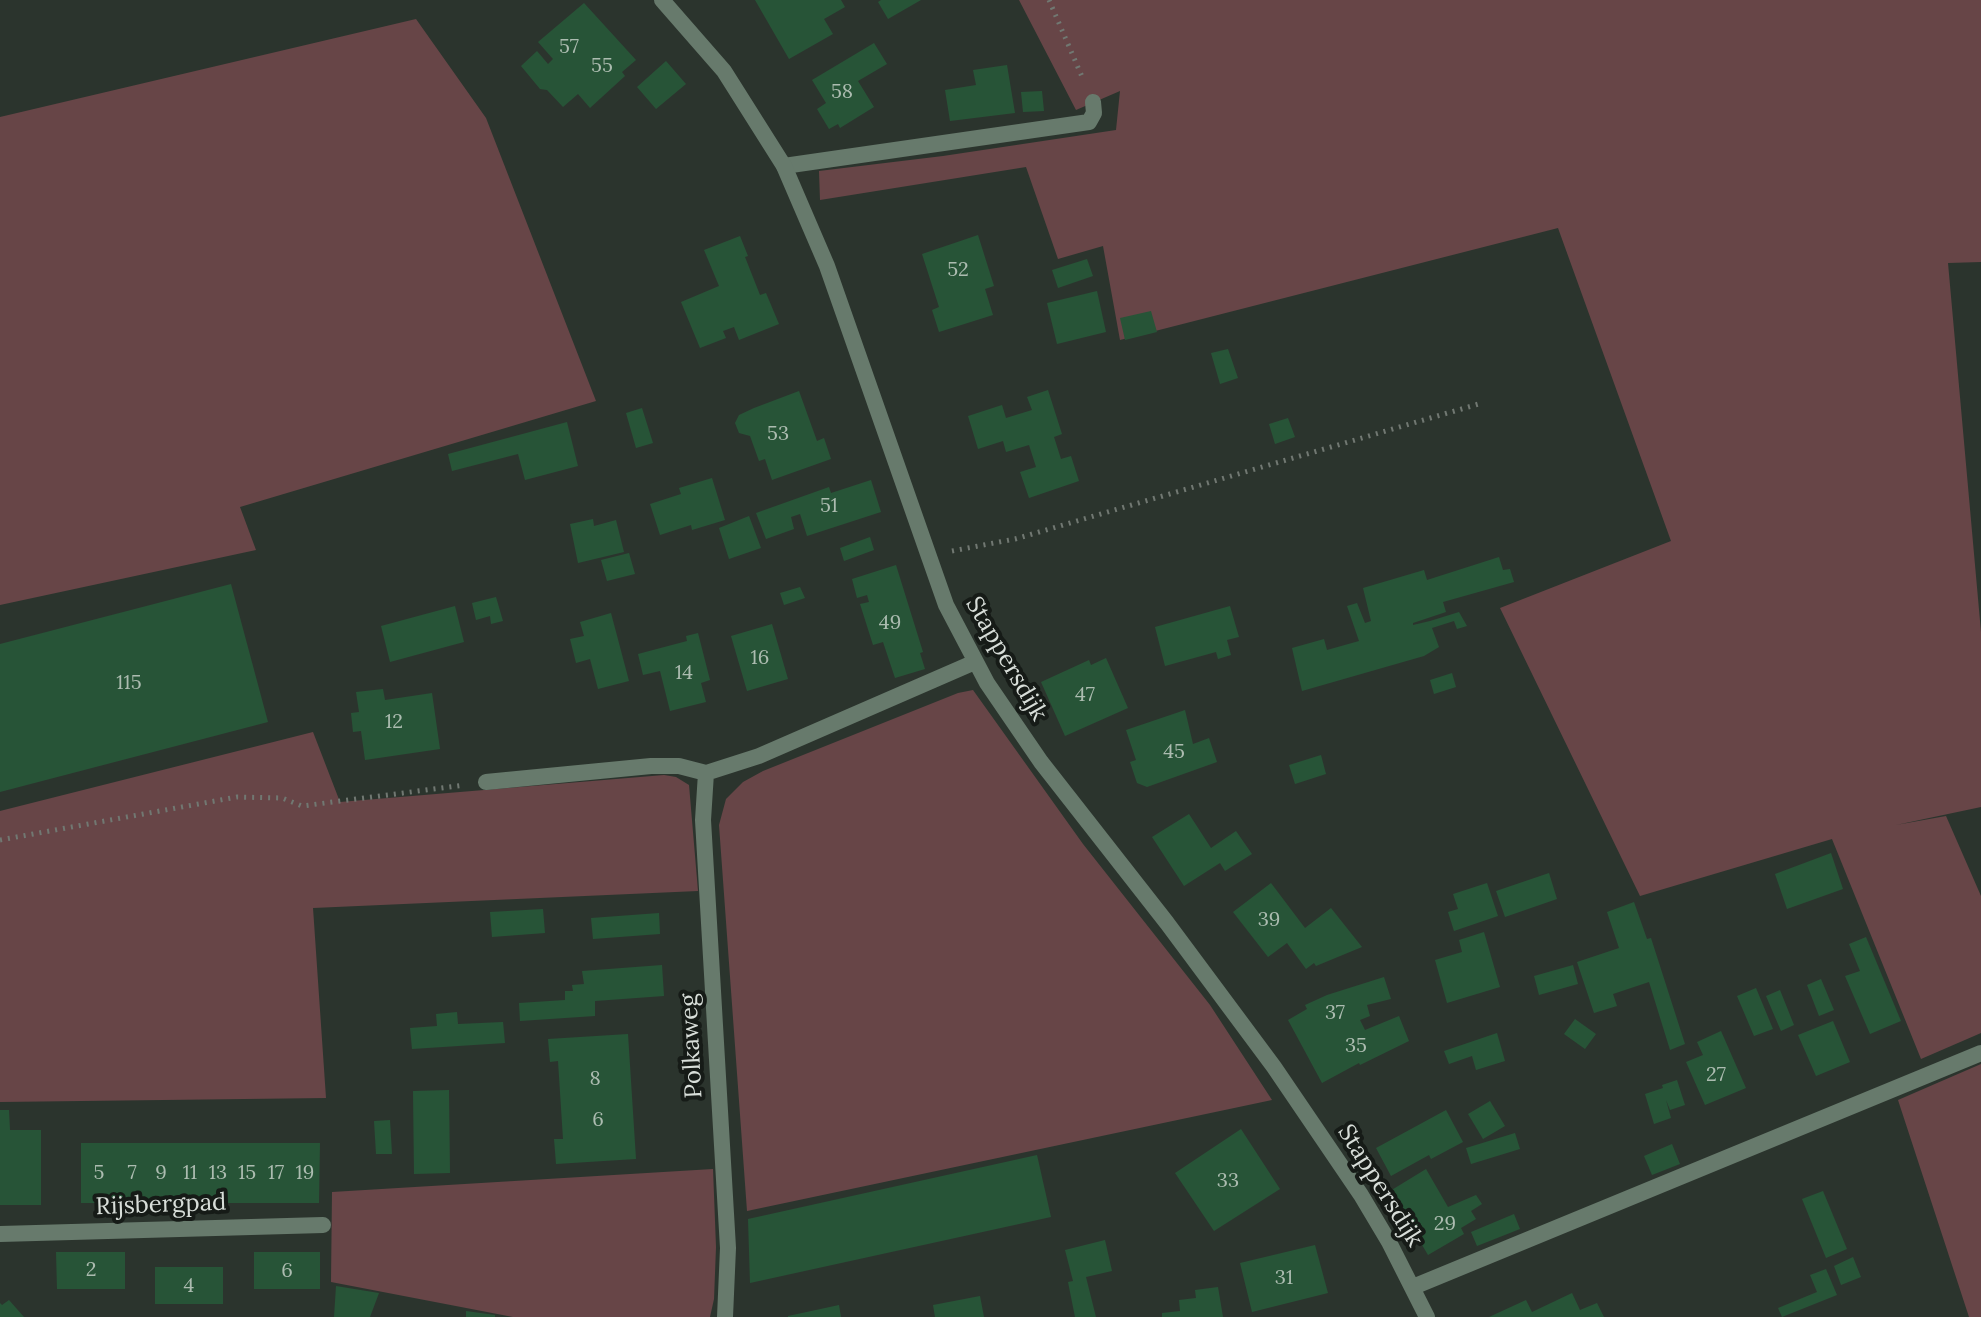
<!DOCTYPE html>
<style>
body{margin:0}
canvas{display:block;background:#2b342d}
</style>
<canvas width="1981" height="1317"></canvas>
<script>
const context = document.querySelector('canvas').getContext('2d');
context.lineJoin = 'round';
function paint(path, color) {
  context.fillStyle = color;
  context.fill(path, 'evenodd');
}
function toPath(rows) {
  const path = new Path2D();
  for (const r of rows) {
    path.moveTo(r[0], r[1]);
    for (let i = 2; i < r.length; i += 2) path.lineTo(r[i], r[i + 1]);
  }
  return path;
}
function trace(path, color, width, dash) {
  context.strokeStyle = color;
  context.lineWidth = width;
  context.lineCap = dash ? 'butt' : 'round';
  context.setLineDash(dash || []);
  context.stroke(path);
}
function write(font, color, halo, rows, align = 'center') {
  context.font = font + ' Lora,serif';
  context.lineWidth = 8;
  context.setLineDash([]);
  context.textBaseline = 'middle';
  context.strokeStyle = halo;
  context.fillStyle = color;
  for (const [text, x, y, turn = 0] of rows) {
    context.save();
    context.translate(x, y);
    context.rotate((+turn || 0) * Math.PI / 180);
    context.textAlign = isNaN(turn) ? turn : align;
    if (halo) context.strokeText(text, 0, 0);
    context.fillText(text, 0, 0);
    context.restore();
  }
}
const green = toPath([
 [1019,0,1981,0,1981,262,1948,263,1981,632,1981,807,1896,825,1946,816,1981,896,1981,1033,1921,1059,1832,839,1640,896,1500,608,1671,541,1558,228,1120,340,1103,246,1058,259,1026,167,820,200,819,171,943,156,1116,130,1120,91,1076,110],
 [416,19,486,118,596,401,240,507,256,550,0,605,0,117],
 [973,690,1083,844,1210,1005,1272,1100,747,1211,719,825,726,799,743,782,763,771,958,693],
 [313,732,340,802,664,775,676,777,689,785,698,891,313,908,326,1098,0,1102,0,811],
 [1981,1064,1981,1317,1969,1317,1898,1100],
 [713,1169,716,1247,714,1299,710,1317,513,1317,331,1282,332,1192]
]);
const building = toPath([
 [755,0,841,0,845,7,824,19,833,34,789,59],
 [881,0,921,0,888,19,878,2],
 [584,3,636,60,622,72,625,76,590,108,578,94,563,107,547,90,540,89,521,66,537,51,548,64,553,59,538,42],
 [874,43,887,64,858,81,874,107,840,128,838,124,829,129,817,109,826,103,812,80],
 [666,61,686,84,656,109,637,87],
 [1007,65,1015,113,950,121,945,90,976,85,973,70],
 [1042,91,1044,111,1023,112,1021,92],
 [978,235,994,286,985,289,993,315,939,332,932,310,939,307,922,254],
 [740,236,748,256,745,257,760,295,766,293,779,324,739,340,734,327,723,331,726,338,700,348,681,302,719,286,704,250],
 [1087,259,1093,276,1058,288,1052,270],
 [1097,291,1106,332,1057,344,1047,303],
 [1151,311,1157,332,1125,340,1120,318],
 [1228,349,1238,378,1220,384,1211,353],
 [1048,390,1062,434,1054,437,1061,459,1071,456,1079,481,1029,498,1020,472,1036,467,1029,445,1006,452,1003,441,978,449,968,416,1002,405,1006,418,1032,410,1027,397],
 [799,391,817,441,824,438,831,459,772,480,765,459,759,461,750,436,739,433,735,423,739,415,754,408],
 [642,408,653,443,636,448,626,413],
 [1288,418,1295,437,1275,444,1269,424],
 [567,422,578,466,525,480,518,454,452,471,448,454],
 [712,478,725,520,692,530,691,525,660,535,650,504,681,494,679,488],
 [871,480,881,512,807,536,800,514,791,517,794,529,766,539,756,513,829,487,831,493],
 [749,516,761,548,729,559,719,528],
 [593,519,594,526,616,520,624,552,578,563,570,524],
 [870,537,874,550,844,561,840,548],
 [629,553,635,574,607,581,601,560],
 [1499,557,1503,570,1510,569,1514,582,1443,602,1446,612,1413,623,1413,625,1430,621,1459,612,1467,626,1457,629,1454,621,1432,628,1439,647,1424,656,1302,691,1292,648,1324,639,1327,650,1359,641,1347,606,1357,603,1365,623,1371,621,1363,588,1424,570,1427,580],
 [896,565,923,652,920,653,925,669,895,678,883,642,873,645,860,604,869,602,867,595,857,598,852,579],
 [231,584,268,722,0,792,0,644],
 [800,587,805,598,784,605,780,593],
 [496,597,503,621,491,624,490,616,476,620,472,603],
 [455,606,464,642,390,662,381,626],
 [1230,606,1239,637,1227,640,1231,655,1218,659,1216,652,1165,666,1155,627],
 [611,613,629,681,598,689,590,659,576,663,570,639,584,636,580,622],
 [772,624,788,679,747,691,731,636],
 [698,633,710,680,701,683,706,702,670,711,660,671,643,675,638,654,687,641,686,636],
 [1106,658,1128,708,1065,736,1041,682,1089,660,1091,665],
 [1452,673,1456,687,1434,694,1430,680],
 [383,689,385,700,432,693,440,749,365,760,361,731,353,732,351,713,359,712,356,692],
 [1185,710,1193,744,1209,738,1217,762,1147,787,1137,783,1130,762,1136,760,1126,730],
 [1321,755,1326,774,1295,784,1289,765],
 [1189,814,1211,848,1236,831,1252,854,1225,871,1220,863,1184,886,1152,837],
 [1831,853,1843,889,1787,909,1775,874],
 [1549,873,1557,899,1505,917,1496,891],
 [1271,883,1305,928,1331,908,1362,947,1316,966,1314,963,1306,969,1287,943,1268,957,1233,912],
 [1487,883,1498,916,1454,931,1448,912,1458,909,1453,894],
 [1634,902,1647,939,1651,938,1685,1044,1670,1050,1649,982,1613,994,1617,1006,1594,1013,1577,962,1619,948,1607,912],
 [543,909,545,933,492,937,490,912],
 [659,913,660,934,593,939,591,918],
 [1484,932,1500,987,1447,1003,1435,960,1462,952,1459,940],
 [1866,937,1901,1021,1870,1034,1845,976,1860,971,1849,944],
 [662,965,664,996,595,1001,595,1016,520,1021,519,1003,565,1000,565,991,573,991,572,985,584,984,582,971],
 [1573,965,1578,984,1539,995,1534,976],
 [1384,977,1391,999,1367,1005,1370,1016,1360,1020,1365,1030,1399,1016,1409,1041,1360,1065,1359,1063,1322,1083,1288,1020,1307,1009,1305,1005,1327,995],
 [1821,979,1834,1010,1819,1016,1807,985],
 [1756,988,1773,1029,1754,1036,1737,996],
 [1780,990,1794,1025,1781,1031,1766,996],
 [457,1012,458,1024,503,1022,505,1043,412,1049,410,1028,437,1026,436,1014],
 [1575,1019,1596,1034,1585,1049,1564,1034],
 [1833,1021,1850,1062,1816,1076,1798,1035],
 [1721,1031,1746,1088,1705,1105,1686,1062,1703,1055,1697,1042],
 [1497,1033,1505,1061,1476,1070,1472,1056,1449,1064,1444,1051],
 [628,1034,636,1159,556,1164,554,1139,563,1139,558,1061,550,1062,548,1039],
 [1677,1080,1685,1105,1670,1110,1666,1100,1671,1118,1654,1124,1645,1094,1663,1088,1662,1085],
 [449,1090,450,1173,414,1174,413,1091],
 [1490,1101,1505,1126,1483,1139,1468,1114],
 [0,1110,9,1110,10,1130,41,1130,41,1205,0,1205],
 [1446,1110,1463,1142,1431,1159,1429,1155,1391,1176,1376,1148],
 [390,1120,392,1154,376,1154,374,1121],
 [1241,1129,1280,1189,1214,1231,1175,1173],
 [1515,1133,1520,1149,1471,1164,1466,1148],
 [81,1143,320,1143,319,1203,81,1203],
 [1672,1144,1680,1164,1652,1175,1644,1156],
 [1037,1155,1051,1217,750,1283,748,1219],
 [1426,1169,1448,1207,1476,1195,1482,1204,1471,1211,1476,1219,1461,1228,1464,1234,1428,1255,1390,1191],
 [1823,1191,1847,1249,1826,1258,1802,1199],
 [1514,1214,1520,1229,1477,1246,1471,1232],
 [1105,1240,1112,1271,1086,1277,1096,1317,1075,1317,1068,1282,1073,1281,1065,1250],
 [1315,1245,1328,1293,1252,1312,1240,1263],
 [56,1252,125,1252,125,1289,57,1289],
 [254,1252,320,1252,320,1289,254,1289],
 [1853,1257,1861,1277,1841,1285,1834,1266],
 [155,1267,223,1267,223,1304,155,1304],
 [1826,1269,1837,1295,1782,1317,1778,1308,1817,1292,1810,1275],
 [336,1286,379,1293,370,1317,334,1317],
 [1218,1287,1223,1317,1162,1317,1162,1313,1180,1311,1179,1300,1196,1298,1195,1290],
 [1572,1293,1580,1310,1597,1303,1604,1317,1489,1317,1526,1300,1532,1312],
 [980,1296,984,1317,935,1317,933,1305],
 [9,1300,24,1317,0,1317,0,1303,2,1305],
 [839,1305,841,1317,788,1317,788,1316],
 [466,1311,495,1315,495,1317,466,1317]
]);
const path = toPath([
 [1049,0,1083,79],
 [952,551,1015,539,1482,403],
 [0,840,237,797,282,798,302,806,465,785]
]);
const service = toPath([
 [784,166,1089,122,1094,113,1093,102]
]);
const minor = toPath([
 [662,0,724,71,784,166,827,266,946,605,987,683,1041,762,1167,923,1274,1067,1361,1195,1389,1242,1427,1317],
 [486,782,651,766,679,766,706,773],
 [0,1234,323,1225],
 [1413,1287,1981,1053],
 [725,1317,728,1248,703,820,706,773,759,756,975,662]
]);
const numberNames = [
 ["57",569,47],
 ["55",602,66],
 ["58",842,92],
 ["52",958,270],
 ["53",778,434],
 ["51",829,506],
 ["49",890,623],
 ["16",760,658],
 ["14",684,673],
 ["115",129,683],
 ["47",1085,695],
 ["12",394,722],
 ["45",1174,752],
 ["39",1269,920],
 ["37",1335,1013],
 ["35",1356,1046],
 ["27",1716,1075],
 ["8",595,1079],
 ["6",598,1120],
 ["5",99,1173],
 ["7",132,1173],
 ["9",161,1173],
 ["11",190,1173],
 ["13",218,1173],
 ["15",247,1173],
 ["17",276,1173],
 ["19",305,1173],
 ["33",1228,1181],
 ["29",1445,1224],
 ["2",91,1270],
 ["6",287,1271],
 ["31",1284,1278],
 ["4",189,1286]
];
const streetNames = [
 ["Stappersdijk",1006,659,60],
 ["Polkaweg",692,1046,-93],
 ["Stappersdijk",1380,1186,58],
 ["Rijsbergpad",161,1205,-2]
];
paint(green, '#674547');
paint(building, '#275437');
trace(path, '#717872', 5, [2, 6]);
trace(service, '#677a6c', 16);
trace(minor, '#677a6c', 16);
write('20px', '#acbcb0', null, numberNames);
write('24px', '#d8ded9', '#161b17', streetNames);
</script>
